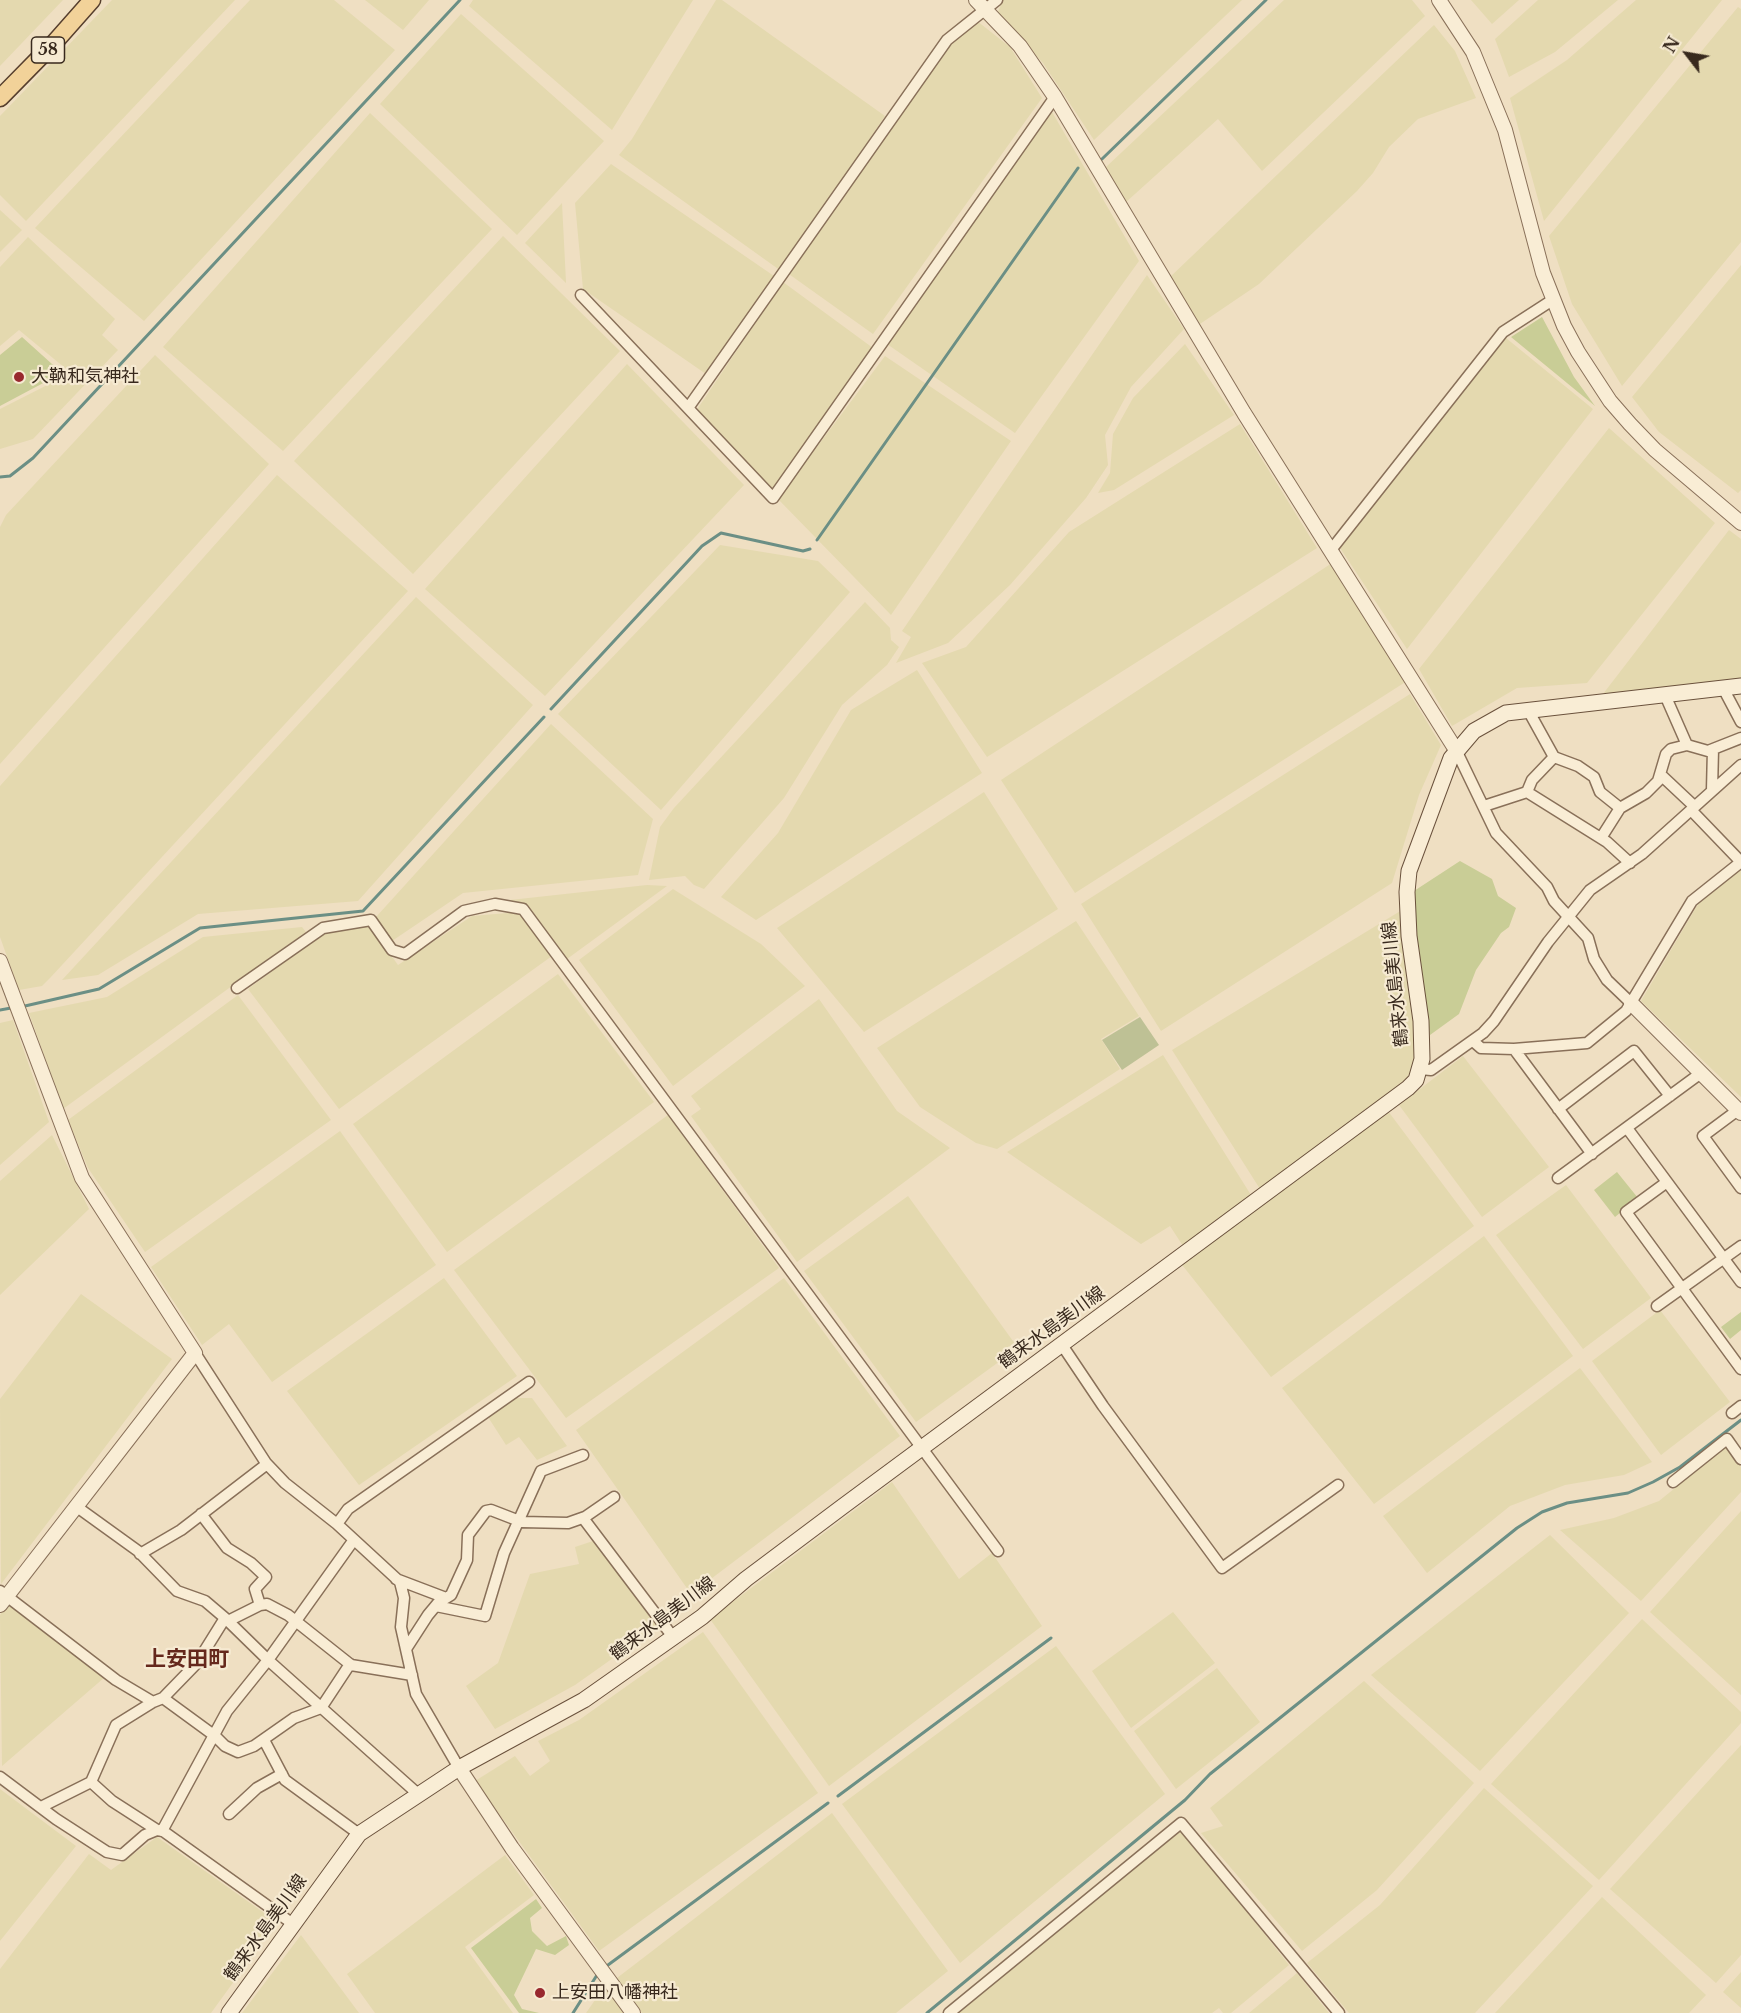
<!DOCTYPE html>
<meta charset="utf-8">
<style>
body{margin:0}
#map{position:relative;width:1741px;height:2013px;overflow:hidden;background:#efdfc2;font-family:"Libre Baskerville",serif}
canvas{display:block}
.north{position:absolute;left:1657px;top:24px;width:60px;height:60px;-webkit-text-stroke:4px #f6ead2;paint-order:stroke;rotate:301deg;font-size:16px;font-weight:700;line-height:24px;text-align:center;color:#38291d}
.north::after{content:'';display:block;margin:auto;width:21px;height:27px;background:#38291d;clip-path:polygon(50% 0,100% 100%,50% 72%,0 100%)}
</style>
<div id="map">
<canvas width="1741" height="2013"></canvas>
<div class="north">N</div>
</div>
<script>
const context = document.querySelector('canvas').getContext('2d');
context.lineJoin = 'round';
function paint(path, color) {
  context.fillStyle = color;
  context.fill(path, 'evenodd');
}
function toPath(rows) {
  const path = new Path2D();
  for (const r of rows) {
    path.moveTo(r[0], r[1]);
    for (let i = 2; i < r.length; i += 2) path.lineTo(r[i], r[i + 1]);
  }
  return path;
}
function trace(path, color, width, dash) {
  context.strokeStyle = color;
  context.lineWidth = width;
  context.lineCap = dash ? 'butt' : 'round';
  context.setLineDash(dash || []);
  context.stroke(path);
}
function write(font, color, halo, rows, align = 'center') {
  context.font = font + ' "Libre Baskerville","Noto Sans JP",serif';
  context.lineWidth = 4.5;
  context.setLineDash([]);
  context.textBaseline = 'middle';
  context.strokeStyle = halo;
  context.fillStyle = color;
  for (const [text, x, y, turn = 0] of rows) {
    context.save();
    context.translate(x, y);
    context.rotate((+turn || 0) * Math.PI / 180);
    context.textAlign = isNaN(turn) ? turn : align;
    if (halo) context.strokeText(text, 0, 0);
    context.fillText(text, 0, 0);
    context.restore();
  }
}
const farmland = toPath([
 [0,0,63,0,0,66],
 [112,0,235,0,26,221,0,195,0,116],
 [250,0,334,0,395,50,144,321,35,228],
 [365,0,429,0,403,30],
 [473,0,693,0,612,130,469,6],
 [716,0,722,0,885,116,781,271,619,155,632,139],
 [1003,0,1242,0,1094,140,1043,63,997,14],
 [1284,0,1412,0,1425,16,1262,171,1218,119,1125,203,1106,167],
 [1471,0,1519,0,1492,24],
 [1538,0,1618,0,1555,52,1509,77,1495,39],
 [1636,0,1722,0,1544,221,1510,98,1567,60],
 [1738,7,1741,9,1741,242,1622,386,1572,304,1549,236],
 [461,14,604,141,517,235,380,104],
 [977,21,1010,47,1042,98,873,334,786,272,951,42],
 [1434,25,1455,51,1476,98,1418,119,1389,147,1373,173,1357,191,1259,284,1197,326,1169,278],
 [1052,112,1139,261,1015,433,887,344],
 [370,113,492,229,283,451,163,347],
 [611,164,774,276,706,374,583,289,575,203],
 [562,203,566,282,566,283,525,243],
 [0,210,22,230,0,252],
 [503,236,620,351,413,574,294,461],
 [28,237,115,319,102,335,118,350,33,439,0,449,0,409,71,373,19,330,0,346,0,267],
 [1741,265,1741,490,1738,493,1659,432,1632,397],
 [1147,275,1184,329,1131,387,1105,435,1108,465,1086,498,1010,585,948,643,896,663,911,637,902,631],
 [783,282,873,348,772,489,696,411],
 [1506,338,1593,409,1407,649,1340,548],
 [1185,344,1234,415,1114,490,1098,493,1110,473,1113,434,1133,398],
 [155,355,269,464,0,764,0,527,6,515],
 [885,356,1011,441,891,615,778,499],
 [627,364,744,485,545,696,425,589],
 [1240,424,1317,548,987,757,922,663,966,647,1069,532],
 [1609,428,1715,523,1587,683,1517,688,1452,726,1419,669],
 [277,475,408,591,50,978,42,986,19,990,0,937,0,786],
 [1729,530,1741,539,1741,679,1603,694],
 [720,545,818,561,850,592,661,810,558,714],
 [1332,563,1407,681,1075,893,1001,780],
 [416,597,533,705,358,901,198,914,98,975,62,980],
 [865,602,890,628,891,640,899,647,887,665,842,705,784,798,704,889,694,885,685,876,649,880,660,827,674,808],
 [917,670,982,773,756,920,721,897,778,833,851,710],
 [1410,694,1441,745,1419,795,1392,883,1161,1031,1081,904],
 [551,724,653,819,638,875,463,893,392,941,376,917],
 [984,792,1058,909,864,1032,777,928],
 [1741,867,1741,1097,1641,1001,1698,904],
 [647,885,667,886,567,959,525,905,501,901],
 [673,889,761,944,805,986,673,1086,579,960],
 [1402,910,1417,1057,1411,1070,1405,1082,1260,1189,1172,1050],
 [519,912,552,956,339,1109,248,989,325,932,370,926,398,965,472,916],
 [1076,921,1139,1016,1101,1039,1120,1069,997,1149,976,1143,920,1107,877,1048],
 [302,927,306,932,63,1109,29,1013,107,997,203,937],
 [558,974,654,1102,447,1252,353,1124],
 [238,995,331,1120,145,1252,88,1168,68,1120],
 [819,999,897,1111,950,1148,797,1262,691,1116,701,1109,691,1096],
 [13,1020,49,1122,0,1165,0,1023],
 [1163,1055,1251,1195,1183,1246,1170,1226,1141,1244,1007,1152],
 [1463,1056,1549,1167,1482,1217,1399,1105],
 [1388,1111,1474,1226,1271,1377,1179,1261],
 [668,1115,779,1268,566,1418,454,1270],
 [340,1131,436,1265,272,1382,229,1324,202,1345,151,1267],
 [52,1135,89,1209,0,1295,0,1181],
 [1566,1185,1651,1298,1583,1349,1496,1235],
 [908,1196,1018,1348,916,1422,804,1271],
 [1484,1236,1573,1356,1374,1504,1282,1388],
 [444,1278,517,1376,359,1485,287,1391],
 [784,1278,900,1436,691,1594,576,1430],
 [81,1294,172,1359,1,1584,0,1399],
 [1660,1310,1730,1402,1661,1455,1592,1361],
 [1580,1368,1652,1462,1624,1475,1565,1485,1510,1506,1427,1573,1383,1516],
 [515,1398,532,1398,567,1446,537,1460,519,1437,506,1445,488,1417],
 [1727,1446,1741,1467,1741,1492,1641,1601,1560,1530,1614,1518,1659,1501],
 [892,1482,959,1579,992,1553,1042,1626,829,1786,710,1619],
 [1741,1511,1741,1695,1650,1612],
 [1550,1535,1629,1613,1480,1771,1371,1675],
 [596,1540,657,1627,575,1685,495,1729,466,1686,498,1663,530,1574,579,1564,575,1547],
 [8,1604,105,1677,2,1766,0,1615],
 [1173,1612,1215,1663,1131,1728,1092,1671],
 [1642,1619,1741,1712,1741,1723,1599,1880,1491,1784],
 [703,1632,818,1793,599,1951,475,1781,515,1756,530,1776,550,1761,538,1741,579,1720],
 [1056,1646,1165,1794,960,1963,842,1804],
 [1217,1668,1260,1722,1176,1789,1134,1731],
 [1364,1681,1474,1783,1377,1890,1302,1951,1201,1833,1223,1826,1210,1808],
 [1741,1745,1741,1955,1716,1983,1610,1889],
 [1484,1788,1593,1886,1475,2013,1349,2013,1307,1963,1380,1905],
 [0,1789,76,1846,0,1941],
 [832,1813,948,1971,896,2013,642,2013,617,1978],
 [1182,1830,1289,1965,1231,2013,1223,2013,1219,2008,1212,2013,954,2013],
 [157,1837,277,1922,211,2013,0,2013,0,1969,89,1854,111,1870],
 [505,1855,534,1895,465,1947,513,2013,375,2013,347,1974],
 [1602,1897,1706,1995,1689,2013,1495,2013],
 [301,1935,359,2013,242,2013],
 [1741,1972,1741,2008,1723,1992],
 [1297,1973,1329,2013,1249,2013],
 [608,1988,626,2013,586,2013,602,1990]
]);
const green = toPath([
 [1542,317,1574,377,1595,406,1511,337],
 [22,337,62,373,0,406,0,355],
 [1460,861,1492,879,1498,896,1516,908,1509,927,1501,933,1476,970,1459,1014,1430,1035,1415,929,1414,891],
 [1617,1172,1638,1198,1615,1217,1594,1190],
 [1741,1312,1741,1330,1730,1339,1721,1327],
 [536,1899,542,1908,530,1918,532,1931,547,1946,566,1936,569,1945,555,1955,536,1949,514,1995,522,2009,539,2013,519,2013,471,1948]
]);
const cemetery = toPath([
 [1140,1017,1159,1045,1122,1070,1102,1040]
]);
const stream = toPath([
 [1102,159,1266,0],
 [0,477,10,476,33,458,460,0],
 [817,540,1078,168],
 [551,709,702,546,721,533,803,551,810,549],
 [25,1006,99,989,200,928,363,911,544,717],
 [0,1010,11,1008],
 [838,1796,1051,1638],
 [608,1965,828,1803],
 [573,2013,597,1975],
 [927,2013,1185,1800,1210,1774,1517,1528,1542,1512,1567,1503,1628,1493,1653,1482,1680,1467,1741,1420]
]);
const minor = toPath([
 [581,295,773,498,1055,97],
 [688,408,947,40,997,0],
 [1331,550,1503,332,1554,299],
 [1723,688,1741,722],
 [1665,695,1687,745],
 [1456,750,1496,833,1547,887,1554,901,1588,938,1594,959,1607,980,1631,1003],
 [1554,757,1578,766,1594,777,1600,792,1620,808],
 [1661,775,1694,806],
 [1712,790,1713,749],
 [1527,792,1532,780,1554,757,1528,710],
 [1484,806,1527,792,1607,842,1630,863],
 [1691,810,1741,862],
 [1601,838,1620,808,1646,793,1658,781,1666,754,1671,749,1687,745,1708,751,1741,738],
 [237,988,323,928,371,920,392,950,405,954,464,911,495,904,523,909,998,1551],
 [1473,1041,1481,1048,1514,1049,1587,1043,1626,1011,1692,901,1741,862],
 [1514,1049,1592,1154],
 [1420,1069,1431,1070,1483,1033,1494,1021,1548,942,1590,890,1642,854,1741,765],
 [1558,1109,1634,1051,1670,1096],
 [1738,1110,1703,1136,1741,1188],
 [1627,1128,1741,1282],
 [1558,1178,1701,1073],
 [1667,1182,1626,1212,1741,1369],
 [1657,1306,1741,1246],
 [1062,1345,1103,1406,1222,1568,1338,1485],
 [195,1353,266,1463,285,1483,337,1524,400,1582,404,1598,401,1627,416,1694,459,1768],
 [1732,1413,1741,1406],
 [1673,1482,1727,1439,1741,1459],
 [77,1507,138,1551,177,1591,205,1601,225,1618],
 [201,1514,227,1548,251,1563,266,1577,255,1589,260,1605],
 [583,1518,673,1637],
 [337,1524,348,1509,529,1382],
 [140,1554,181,1530,267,1464],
 [396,1579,446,1598],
 [0,1591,116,1680,153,1702,163,1698,215,1736,225,1746,238,1752,254,1746,294,1718,321,1708,350,1664],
 [436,1606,485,1616,504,1553,541,1471,583,1455],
 [228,1621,260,1605,267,1604,288,1615,351,1665,412,1675],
 [406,1649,428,1615,438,1603,451,1595,467,1560,468,1535,486,1511,491,1510,522,1522,568,1523,585,1517,614,1497],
 [163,1698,197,1663,225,1618,268,1660,418,1794],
 [264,1740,285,1780,359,1834],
 [0,1777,56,1819,107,1852,122,1855,145,1835,157,1830,163,1831,293,1924],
 [91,1782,112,1801,157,1830],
 [41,1807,91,1782,116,1725,153,1702],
 [229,1814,257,1788,282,1774],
 [162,1831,227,1711,268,1660,353,1541],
 [949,2013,1181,1823,1339,2013]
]);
const tertiary = toPath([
 [976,0,1020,46,1055,97,1244,413,1456,750],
 [1439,0,1473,52,1505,130,1543,273,1564,326,1578,352,1610,401,1630,424,1655,450,1741,523],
 [0,961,82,1178,195,1353,0,1605],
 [1631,1003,1741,1113],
 [459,1768,512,1848,633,2013]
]);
const secondary = toPath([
 [229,2013,359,1834,459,1768,584,1700,702,1617,746,1579,842,1507,1408,1088,1416,1080,1422,1059,1421,1021,1409,936,1407,892,1409,871,1451,758,1474,731,1506,713,1741,686]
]);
const primary = toPath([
 [0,98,54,43,92,0]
]);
const markers = [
 [19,377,6,"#98282e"],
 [540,1993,6,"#98282e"]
];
const shields = [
 [48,50,33]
];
const shieldNames = [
 ["58",48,50]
];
const poiNames = [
 ["大靹和気神社",31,377],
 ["上安田八幡神社",552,1993]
];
const streetNames = [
 ["鶴来水島美川線",1396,984,-96],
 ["鶴来水島美川線",1052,1328,-36],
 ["鶴来水島美川線",663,1619,-37],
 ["鶴来水島美川線",266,1928,-54]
];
const quarterNames = [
 ["上安田町",187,1660]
];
paint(farmland, '#e4d9af');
paint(green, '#c9cd96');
paint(cemetery, '#bec195');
trace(stream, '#6b8f85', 3);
trace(minor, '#897059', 13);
trace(tertiary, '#897059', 16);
trace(secondary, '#6a513c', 17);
trace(primary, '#563e2d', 19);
trace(minor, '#f9edd5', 10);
trace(tertiary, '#f9edd5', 14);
trace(secondary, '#f9edd5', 15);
trace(primary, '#f2d299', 16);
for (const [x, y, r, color] of markers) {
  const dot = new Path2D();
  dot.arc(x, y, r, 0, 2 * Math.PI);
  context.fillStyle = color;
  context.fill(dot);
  trace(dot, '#f6ead2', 2);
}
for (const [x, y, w] of shields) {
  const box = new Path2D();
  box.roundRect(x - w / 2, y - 13, w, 26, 4.5);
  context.fillStyle = '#f6ead2';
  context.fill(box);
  trace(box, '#38291d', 1.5);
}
write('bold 16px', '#38291d', null, shieldNames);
write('18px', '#38291d', '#f6ead2', poiNames, 'left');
write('18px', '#38291d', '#f6ead2', streetNames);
write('bold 21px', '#65281c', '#f6ead2', quarterNames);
</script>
